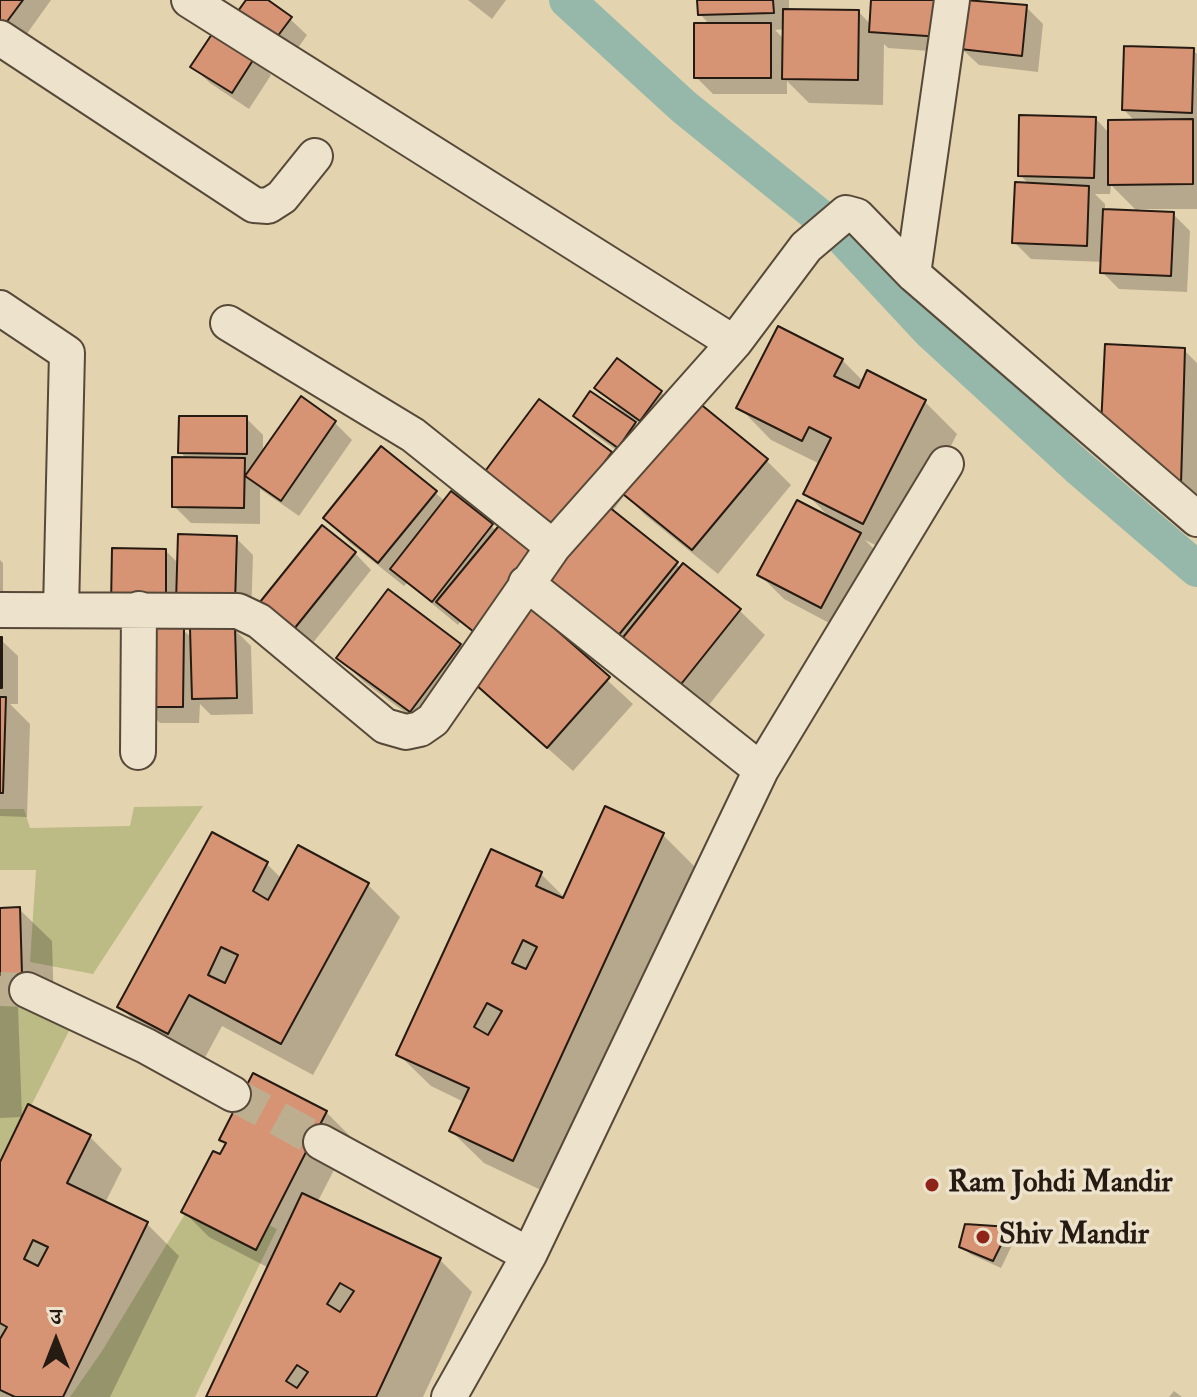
<!DOCTYPE html>
<meta charset="utf-8">
<style>
body{margin:0}
#map{position:relative;width:1197px;height:1397px;overflow:hidden;background:#e4d3af;font-family:"IM FELL Double Pica","Noto Serif Devanagari",serif}
canvas{display:block}
.north{position:absolute;left:16px;top:1301px;width:80px;height:80px;-webkit-text-stroke:6px #ede2cb;paint-order:stroke;rotate:0deg;font-size:22px;font-weight:700;line-height:32px;text-align:center;color:#261b12}
.north::after{content:'';display:block;margin:auto;width:28px;height:36px;background:#261b12;clip-path:polygon(50% 0,100% 100%,50% 72%,0 100%)}
</style>
<div id="map">
<canvas width="1197" height="1397"></canvas>
<div class="north">उ</div>
</div>
<script>
const context = document.querySelector('canvas').getContext('2d');
context.lineJoin = 'round';
function paint(path, color) {
  context.fillStyle = color;
  context.fill(path, 'evenodd');
}
function toPath(rows) {
  const path = new Path2D();
  for (const r of rows) {
    path.moveTo(r[0], r[1]);
    for (let i = 2; i < r.length; i += 2) path.lineTo(r[i], r[i + 1]);
  }
  return path;
}
function trace(path, color, width, dash) {
  context.strokeStyle = color;
  context.lineWidth = width;
  context.lineCap = dash ? 'butt' : 'round';
  context.setLineDash(dash || []);
  context.stroke(path);
}
function write(font, color, halo, rows, align = 'center') {
  context.font = font + ' "IM FELL Double Pica",serif';
  context.lineWidth = 7;
  context.setLineDash([]);
  context.textBaseline = 'middle';
  context.strokeStyle = halo;
  context.fillStyle = color;
  for (const [text, x, y, turn = 0] of rows) {
    context.save();
    context.translate(x, y);
    context.rotate((+turn || 0) * Math.PI / 180);
    context.textAlign = isNaN(turn) ? turn : align;
    if (halo) context.strokeText(text, 0, 0);
    context.fillText(text, 0, 0);
    context.restore();
  }
}
const green = toPath([
 [203,806,93,974,30,962,36,870,0,870,0,809,24,809,30,828,130,826,134,807],
 [0,989,73,1023,0,1167],
 [199,1191,277,1229,195,1397,70,1397,102,1351]
]);
const shadow = toPath([
 [0,0,51,0,21,42,0,28],
 [249,0,264,0,290,19,307,35,289,61],
 [468,0,506,0,492,19],
 [699,0,789,0,789,11,859,12,871,25,873,0,957,53,888,48,884,44,883,105,809,103,787,81,787,94,713,94,696,77,710,25,700,14],
 [785,29,785,40,775,30],
 [1026,7,1043,24,1038,72,979,65,962,49],
 [1193,50,1197,54,1197,209,1138,209,1138,212,1111,185,1110,194,1095,194,1105,204,1105,211,1173,214,1190,231,1187,292,1119,289,1102,272,1103,262,1031,259,1014,242,1029,184,1020,175,1096,119,1110,134,1136,122,1124,110],
 [254,58,271,75,249,109,210,83,193,67],
 [1184,350,1197,363,1197,500,1129,451],
 [842,360,864,382,925,402,957,434,896,555,865,540,885,560,846,632,784,599,759,574,831,519,806,493,820,464,771,440,739,407],
 [597,388,661,392,677,409,657,437,634,419,632,421,652,441,636,464,592,433,575,416,621,411],
 [301,399,335,423,352,440,299,516,260,489,260,524,191,523,174,506,187,459,180,452,246,418,263,435,263,453],
 [540,402,611,454,633,475,766,460,791,485,718,574,645,515,625,494,612,512,682,569,684,566,740,611,765,635,700,716,529,608,633,704,573,771,475,683,436,735,364,682,339,658,460,645,479,664,493,648,460,622,458,625,407,583,404,586,350,543,325,518,382,448,446,502,452,494,497,531,502,525],
 [236,538,253,555,251,619,130,622,166,551,179,564],
 [355,553,371,570,308,649,275,623],
 [0,560,3,563,3,624,0,624],
 [234,629,251,646,253,714,211,715,200,704,199,723,160,723,143,706,183,630,192,638],
 [0,639,18,656,18,704,10,704,30,724,27,817,0,816],
 [663,835,695,867,545,1192,484,1163,451,1131,464,1102,431,1086,398,1054,541,874,565,898],
 [267,864,282,879,368,885,400,917,313,1075,222,1026,201,1065,152,1038,119,1006],
 [19,909,52,941,54,1006,18,1007,22,1117,0,1118,0,910],
 [326,1112,351,1137,317,1203,440,1260,472,1292,423,1397,208,1397,269,1268,209,1237,184,1212,221,1157,227,1145,221,1140],
 [90,1137,122,1169,105,1203,147,1224,179,1256,110,1397,0,1397,0,1167],
 [1009,1229,1016,1237,1001,1268,970,1254,961,1246],
 [1174,1391,1182,1397,1169,1397]
]);
const canal = toPath([
 [567,0,684,107,835,229,930,331,1078,467,1197,569]
]);
const building = toPath([
 [0,0,23,0,3,27,0,25,0,0],
 [246,0,268,0,292,17,271,45,233,18,246,0],
 [697,0,773,0,774,13,698,15,697,0],
 [871,0,944,0,941,37,869,32,871,0],
 [965,0,1027,5,1022,56,960,49,965,0],
 [783,9,859,10,858,80,782,79,783,9],
 [694,23,771,23,771,78,694,78,694,23],
 [214,31,255,57,232,93,190,67,214,31],
 [1124,46,1194,48,1192,113,1122,110,1124,46],
 [1019,115,1096,117,1094,178,1018,176,1019,115],
 [1193,119,1193,184,1108,185,1108,120,1193,119],
 [1015,182,1089,186,1087,246,1012,243,1015,182],
 [1103,209,1174,212,1171,276,1100,273,1103,209],
 [778,326,843,359,834,376,859,388,867,370,926,400,863,524,803,494,831,438,809,427,802,441,736,408,778,326],
 [1105,344,1185,348,1181,484,1101,426,1105,344],
 [617,358,662,391,640,421,594,388,617,358],
 [590,391,636,422,618,448,573,416,590,391],
 [301,396,336,421,281,501,245,476,301,396],
 [693,398,768,459,692,550,618,490,693,398],
 [539,399,612,452,550,536,477,482,539,399],
 [179,416,247,416,247,454,178,453,179,416],
 [381,446,437,491,378,563,323,518,381,446],
 [172,457,245,458,244,508,172,507,172,457],
 [451,491,493,524,432,602,390,569,451,491],
 [797,500,861,533,821,608,757,575,797,500],
 [604,503,678,562,613,642,540,583,604,503],
 [502,522,539,552,474,632,436,602,502,522],
 [322,525,356,552,290,634,256,607,322,525],
 [178,534,237,536,235,603,176,602,178,534],
 [112,548,166,549,166,607,111,606,112,548],
 [683,563,741,609,674,693,616,646,683,563],
 [388,589,461,644,410,712,336,658,388,589],
 [529,606,610,677,547,748,466,676,529,606],
 [142,627,184,628,183,707,141,707,142,627],
 [235,627,237,698,192,699,190,628,235,627],
 [0,637,2,637,2,688,0,688,0,637],
 [0,697,6,697,3,793,0,793,0,697],
 [605,806,664,833,513,1161,449,1131,469,1088,396,1055,491,849,542,872,536,886,563,898,605,806],
 [523,940,537,947,526,969,512,963,523,940],
 [487,1003,502,1011,488,1035,474,1027,487,1003],
 [212,832,268,862,253,891,268,900,298,845,369,883,281,1044,189,995,168,1034,117,1007,212,832],
 [221,947,238,955,225,983,208,975,221,947],
 [20,907,22,974,0,975,0,908,20,907],
 [253,1073,327,1111,256,1250,181,1212,213,1151,220,1154,226,1143,219,1140,253,1073],
 [28,1104,91,1135,67,1183,148,1222,63,1397,15,1397,0,1390,0,1339,7,1327,0,1323,0,1162,28,1104],
 [33,1240,48,1247,38,1266,24,1259,33,1240],
 [302,1193,441,1258,376,1397,206,1397,302,1193],
 [340,1283,354,1291,340,1312,327,1304,340,1283],
 [297,1365,308,1372,297,1388,286,1381,297,1365],
 [965,1224,1010,1227,993,1261,959,1247,965,1224]
]);
const minorTunnel = toPath([
 [0,989,27,990],
 [233,1094,321,1142]
]);
const minor = toPath([
 [189,0,734,343],
 [0,38,254,205,268,206,282,197,315,156],
 [913,274,952,0],
 [0,308,67,353,61,610],
 [228,323,413,435,553,547],
 [526,583,761,770],
 [0,610,238,611,259,621,385,726,406,732,420,729,433,720,553,547,734,343,806,247,846,213,857,216,913,274,1197,519],
 [138,752,139,609],
 [27,990,146,1046,233,1094],
 [321,1142,529,1255],
 [449,1397,529,1255,761,770,946,464]
]);
const markers = [
 [932,1185,8,"#8f2418"],
 [983,1237,8,"#8f2418"]
];
const poiNames = [
 ["Ram Johdi Mandir",948,1185],
 ["Shiv Mandir",999,1237]
];
paint(green, '#bcba85');
paint(shadow, '#0003');
trace(canal, '#95b8aa', 36);
paint(building, '#d79475');
trace(building, '#261b12', 2);
trace(minorTunnel, '#beae90', 34, [34, 17]);
trace(minor, '#564939', 38);
trace(minor, '#ede2cb', 34);
for (const [x, y, r, color] of markers) {
  const dot = new Path2D();
  dot.arc(x, y, r, 0, 2 * Math.PI);
  context.fillStyle = color;
  context.fill(dot);
  trace(dot, '#ede2cb', 3);
}
write('bold 30px', '#261b12', '#ede2cb', poiNames, 'left');
</script>
